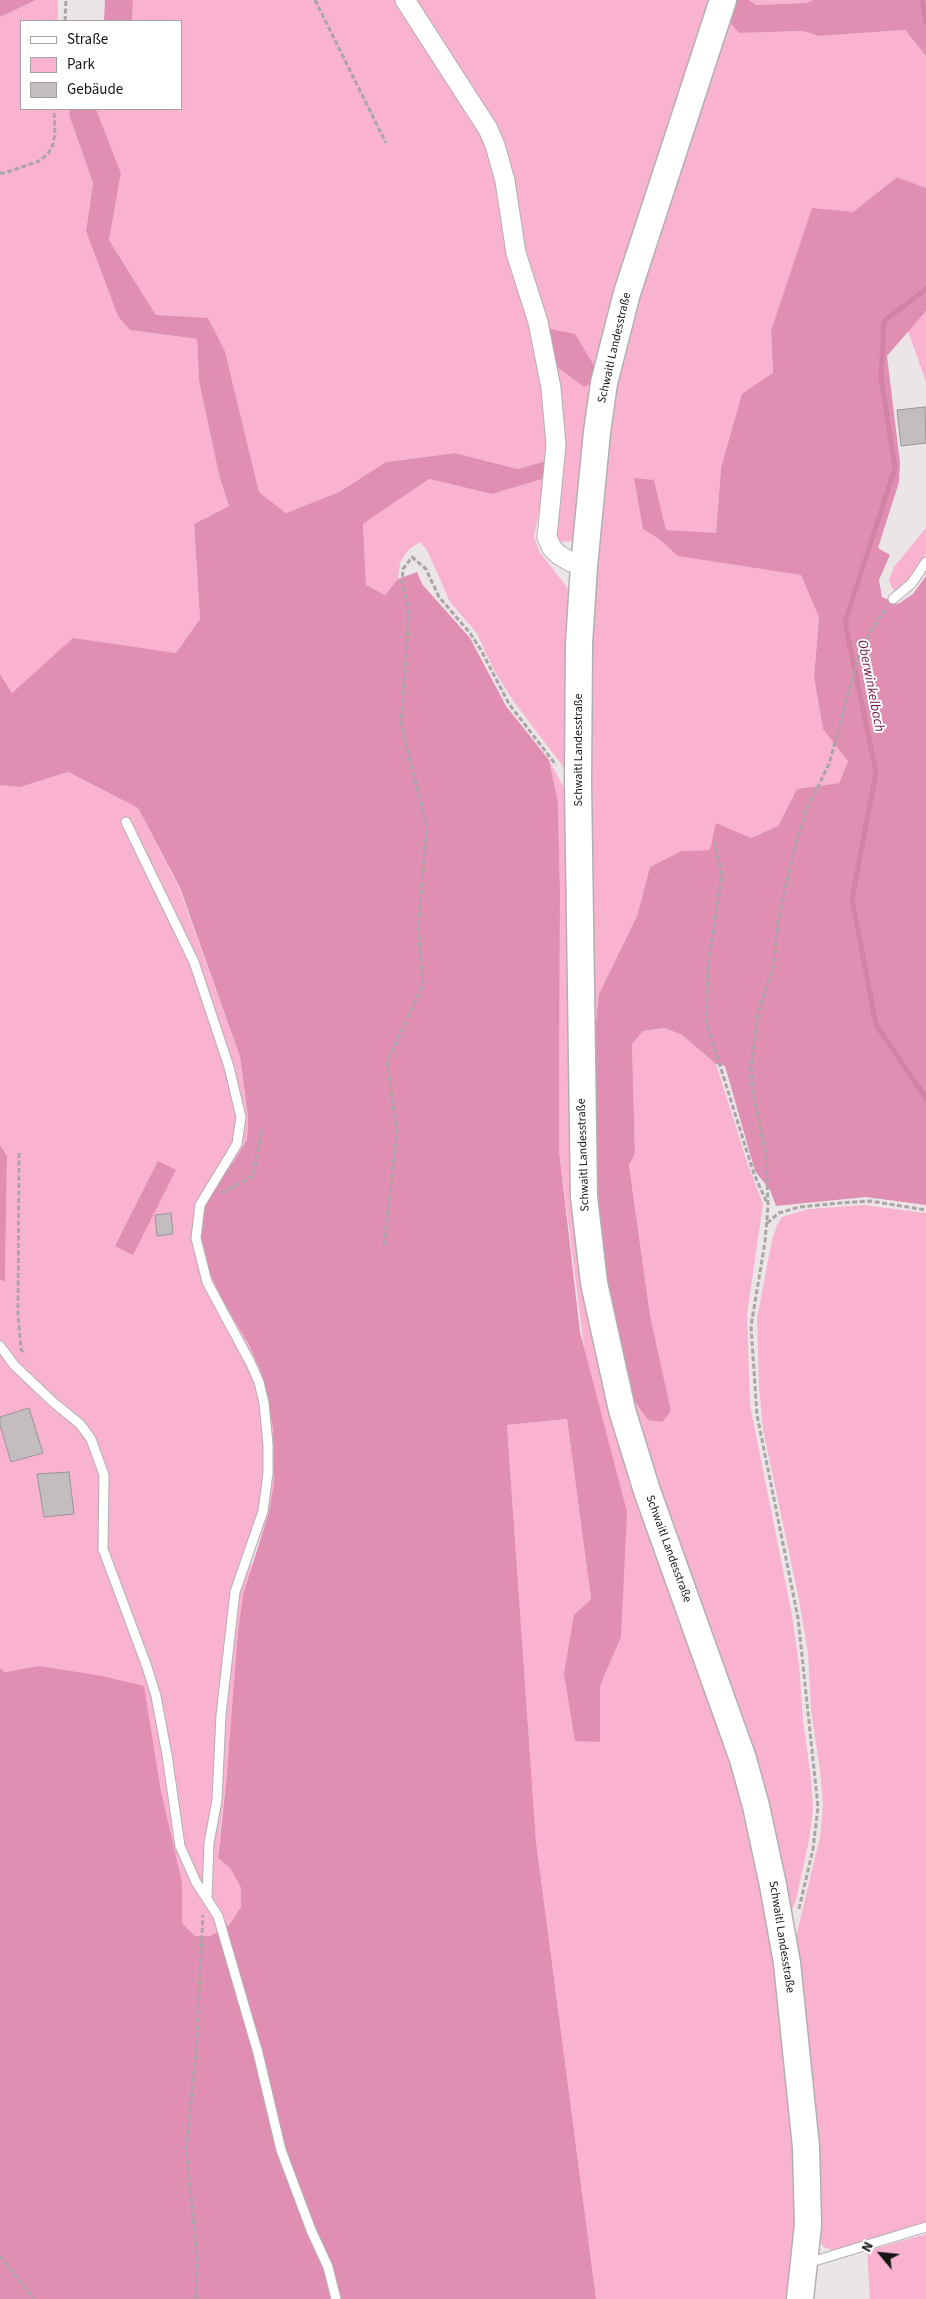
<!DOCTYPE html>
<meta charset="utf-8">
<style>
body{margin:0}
#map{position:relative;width:926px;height:2299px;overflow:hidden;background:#ece5e8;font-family:"Source Sans 3",sans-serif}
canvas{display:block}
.legend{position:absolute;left:20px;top:20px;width:162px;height:90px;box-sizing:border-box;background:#fff;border:1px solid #a2a1a1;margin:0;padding:6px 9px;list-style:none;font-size:15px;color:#161415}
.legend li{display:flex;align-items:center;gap:10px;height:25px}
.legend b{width:25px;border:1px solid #a2a1a1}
.north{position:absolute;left:856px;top:2229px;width:50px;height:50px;-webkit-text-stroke:4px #fff;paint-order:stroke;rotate:298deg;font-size:14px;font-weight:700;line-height:20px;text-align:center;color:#161415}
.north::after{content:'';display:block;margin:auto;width:18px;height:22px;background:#161415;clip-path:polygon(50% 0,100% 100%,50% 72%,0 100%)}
</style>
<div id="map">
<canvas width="926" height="2299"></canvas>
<ul class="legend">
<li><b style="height:6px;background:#fff"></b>Straße</li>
<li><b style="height:14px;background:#f9b3d0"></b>Park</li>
<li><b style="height:14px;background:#c3bdbf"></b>Gebäude</li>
</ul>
<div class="north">N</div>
</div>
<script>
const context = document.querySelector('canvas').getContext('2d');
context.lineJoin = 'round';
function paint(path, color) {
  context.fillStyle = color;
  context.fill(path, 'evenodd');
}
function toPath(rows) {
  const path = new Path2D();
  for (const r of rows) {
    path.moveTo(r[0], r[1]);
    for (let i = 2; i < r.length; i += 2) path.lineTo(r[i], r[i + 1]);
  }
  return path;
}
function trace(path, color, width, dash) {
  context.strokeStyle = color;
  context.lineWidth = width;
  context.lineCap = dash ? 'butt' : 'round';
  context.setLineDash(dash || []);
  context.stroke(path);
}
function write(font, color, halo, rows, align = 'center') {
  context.font = font + ' "Source Sans 3",sans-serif';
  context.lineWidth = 4;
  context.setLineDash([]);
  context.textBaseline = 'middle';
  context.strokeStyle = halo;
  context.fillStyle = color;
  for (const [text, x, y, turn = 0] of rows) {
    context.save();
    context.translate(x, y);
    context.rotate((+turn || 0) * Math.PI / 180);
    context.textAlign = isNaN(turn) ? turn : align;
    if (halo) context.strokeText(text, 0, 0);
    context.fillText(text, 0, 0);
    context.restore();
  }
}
const green = toPath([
 [36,0,58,0,58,21,21,21,21,109,70,109,69,115,93,183,86,231,130,330,197,339,199,381,219,475,229,506,194,524,200,619,176,653,73,639,12,693,0,674,0,17],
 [133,0,396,0,453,87,488,147,539,359,549,460,518,469,455,453,386,462,339,492,286,513,259,492,225,351,208,319,156,315,109,240,121,173,96,109,181,109,181,21,132,21],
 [412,0,714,0,598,372,546,328,522,252,514,200],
 [749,0,813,0,806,3,756,5],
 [727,19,740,33,803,31,819,36,905,30,926,56,926,188,897,177,853,212,771,331,773,373,721,468,716,534,666,530,654,480,643,529,659,539,678,555,801,575,819,618,814,677,823,728,848,760,839,783,797,789,778,826,751,838,711,850,681,851,650,867,637,916,599,994,593,1102,598,1194,609,1292,671,1411,650,1315,629,1165,635,1154,632,1044,643,1031,665,1028,682,1035,716,1064,748,1165,763,1204,747,1314,750,1405,792,1615,799,1664,803,1721,811,1778,813,1810,809,1840,796,1900,790,1915,616,1347,593,1196,589,644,613,385,623,345],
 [926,311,926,382,908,331],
 [554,365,584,387,596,381,575,537,571,541,564,542,560,541,555,533],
 [546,478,534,536,539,551,569,590,573,605,570,771,565,769,514,702,495,672,476,632,450,602,427,550,420,542,408,550,400,563,398,579,385,595,366,585,363,524,429,479,492,494],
 [926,528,926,554,903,588,897,592,892,588,889,580,894,567],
 [549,760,570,799,575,1197,735,1761,773,1933,799,2185,791,2299,596,2299,536,1841,507,1425,567,1419,591,1599,574,1615,599,1742,600,1686,621,1637,559,1150,560,891,558,802],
 [68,772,138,808,179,888,240,1057,248,1117,247,1140,234,1161,204,1260,223,1302,248,1343,261,1372,273,1429,274,1482,269,1512,252,1560,219,1840,218,1857,230,1868,241,1888,241,1907,229,1925,210,1936,195,1936,182,1923,182,1882,160,1786,39,1666,5,1672,0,1668,0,1279,5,1281,7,1156,0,1145,0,785,20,787],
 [864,1205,926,1213,926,2222,832,2250,824,2247,818,2240,793,1949,820,1837,823,1805,820,1770,811,1710,808,1653,799,1600,763,1429,759,1387,757,1318,772,1240,777,1225,782,1217,809,1209],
 [926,2234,926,2299,870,2299,867,2251]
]);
const forest = toPath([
 [0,0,36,0,0,17],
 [105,0,133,0,132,21,104,21],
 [732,0,749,0,756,5,806,3,813,0,926,0,926,56,905,30,819,36,803,31,739,33,727,19],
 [70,109,96,109,121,173,109,240,156,315,208,318,225,351,259,492,286,513,339,492,386,462,455,453,518,469,549,460,546,478,492,494,429,479,363,524,366,585,385,595,398,579,417,572,422,584,470,638,506,706,549,760,558,802,560,891,559,1150,580,1332,627,1512,621,1637,600,1686,600,1742,575,1741,564,1674,574,1615,591,1599,567,1419,507,1425,536,1841,596,2299,0,2299,0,1668,5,1672,39,1666,102,1676,144,1686,160,1786,182,1882,182,1923,195,1936,210,1936,229,1925,241,1907,241,1888,230,1868,218,1858,227,1773,238,1632,243,1595,269,1512,274,1482,273,1429,261,1372,248,1343,223,1302,204,1260,199,1238,204,1201,234,1161,247,1140,248,1117,240,1057,180,888,138,808,68,772,20,787,0,785,0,674,12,693,73,638,176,653,200,619,194,524,229,506,219,475,199,381,197,339,130,330,118,316,86,231,93,183,69,115],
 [897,177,926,188,926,311,887,356,900,463,899,482,878,548,890,555,879,580,882,597,898,604,913,594,926,576,926,1205,866,1197,776,1206,770,1190,755,1171,725,1066,716,1064,682,1035,665,1028,643,1031,632,1044,635,1154,629,1165,650,1315,671,1411,662,1422,648,1420,635,1402,609,1292,598,1194,593,1102,594,1043,599,994,637,916,650,867,681,851,710,850,716,823,751,838,778,826,797,789,839,783,848,761,823,729,814,677,819,618,801,575,678,556,659,539,643,529,634,478,654,480,666,530,716,533,721,468,742,394,773,373,771,331,812,208,853,212],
 [546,328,575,334,598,372,596,381,584,387,554,365],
 [0,1145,7,1156,5,1282,0,1279],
 [158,1161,176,1170,133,1255,115,1246]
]);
const stream = toPath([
 [922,0,926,22],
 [926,289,884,321,881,377,895,468,845,622,876,772,852,899,876,1025,926,1098]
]);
const building = toPath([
 [925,407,926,443,901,446,897,410,925,407],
 [171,1213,173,1234,157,1236,155,1215,171,1213],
 [29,1408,43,1453,11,1462,0,1425,0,1417,29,1408],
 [69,1472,74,1514,44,1517,37,1474,69,1472]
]);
const path = toPath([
 [315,0,386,143],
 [65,21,66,0],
 [0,173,5,173,39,161,48,154,53,144,55,134,54,109],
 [714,841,722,875,708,965,706,1021,754,1174,767,1203],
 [19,1153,18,1316,21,1349,24,1355],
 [222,1193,253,1176,262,1128],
 [767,1223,779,1213,799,1207,840,1203,870,1201,926,1210],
 [384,1245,397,1132,387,1062,423,985,418,927,427,828,401,724,409,613,402,582,403,569,412,557,426,569,439,597,470,633,481,650,509,704,556,765],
 [799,1909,813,1849,818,1807,798,1618,757,1415,751,1326,765,1242,768,1206,766,1154,752,1087,751,1068,758,1012,773,968,778,922,793,854,806,811,829,764,857,662,870,631,887,607],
 [0,2256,34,2299],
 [196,2299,197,2256,186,2149,196,2052,203,1915]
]);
const lane = toPath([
 [893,599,912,583,926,562],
 [126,822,194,962,229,1067,241,1117,237,1144,200,1205,196,1238,207,1282,250,1362,259,1382,264,1403,268,1445,268,1473,263,1511,235,1592,221,1715,217,1800,209,1843,207,1897],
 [0,1346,14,1365,53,1402,80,1424,91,1439,104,1475,103,1549,147,1667,156,1696,167,1755,180,1846,196,1882,218,1916,258,2053,281,2150,311,2230,328,2267,336,2299],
 [808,2263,926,2227]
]);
const street = toPath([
 [405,0,488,129,495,145,505,181,516,253,538,322,551,388,556,445,547,537,552,548,559,555,571,562,584,566]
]);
const secondary = toPath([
 [723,0,627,293,604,383,597,432,584,566,579,644,578,782,584,1197,594,1283,622,1410,647,1491,743,1759,756,1806,773,1885,787,1963,806,2147,808,2225,800,2299]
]);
const streetNames = [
 ["Schwaitl Landesstraße",615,348,-77],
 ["Schwaitl Landesstraße",579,750,-90],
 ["Schwaitl Landesstraße",584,1155,-92],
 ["Schwaitl Landesstraße",668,1549,70],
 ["Schwaitl Landesstraße",781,1937,81]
];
const waterNames = [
 ["Oberwinkelbach",870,686,79]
];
paint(green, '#f9b3d0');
paint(forest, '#e08fb2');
trace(stream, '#d182a5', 5);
paint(building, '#c3bdbf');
trace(building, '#9a9597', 1);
trace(lane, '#b4aeb1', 11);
trace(street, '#b4aeb1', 21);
trace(secondary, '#b4aeb1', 29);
trace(path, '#aba5a7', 3, [5, 2.5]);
trace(lane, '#fff', 9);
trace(street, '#fff', 19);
trace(secondary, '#fff', 26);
write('12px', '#161415', '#fff', streetNames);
write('italic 14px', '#721448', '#fff', waterNames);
</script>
